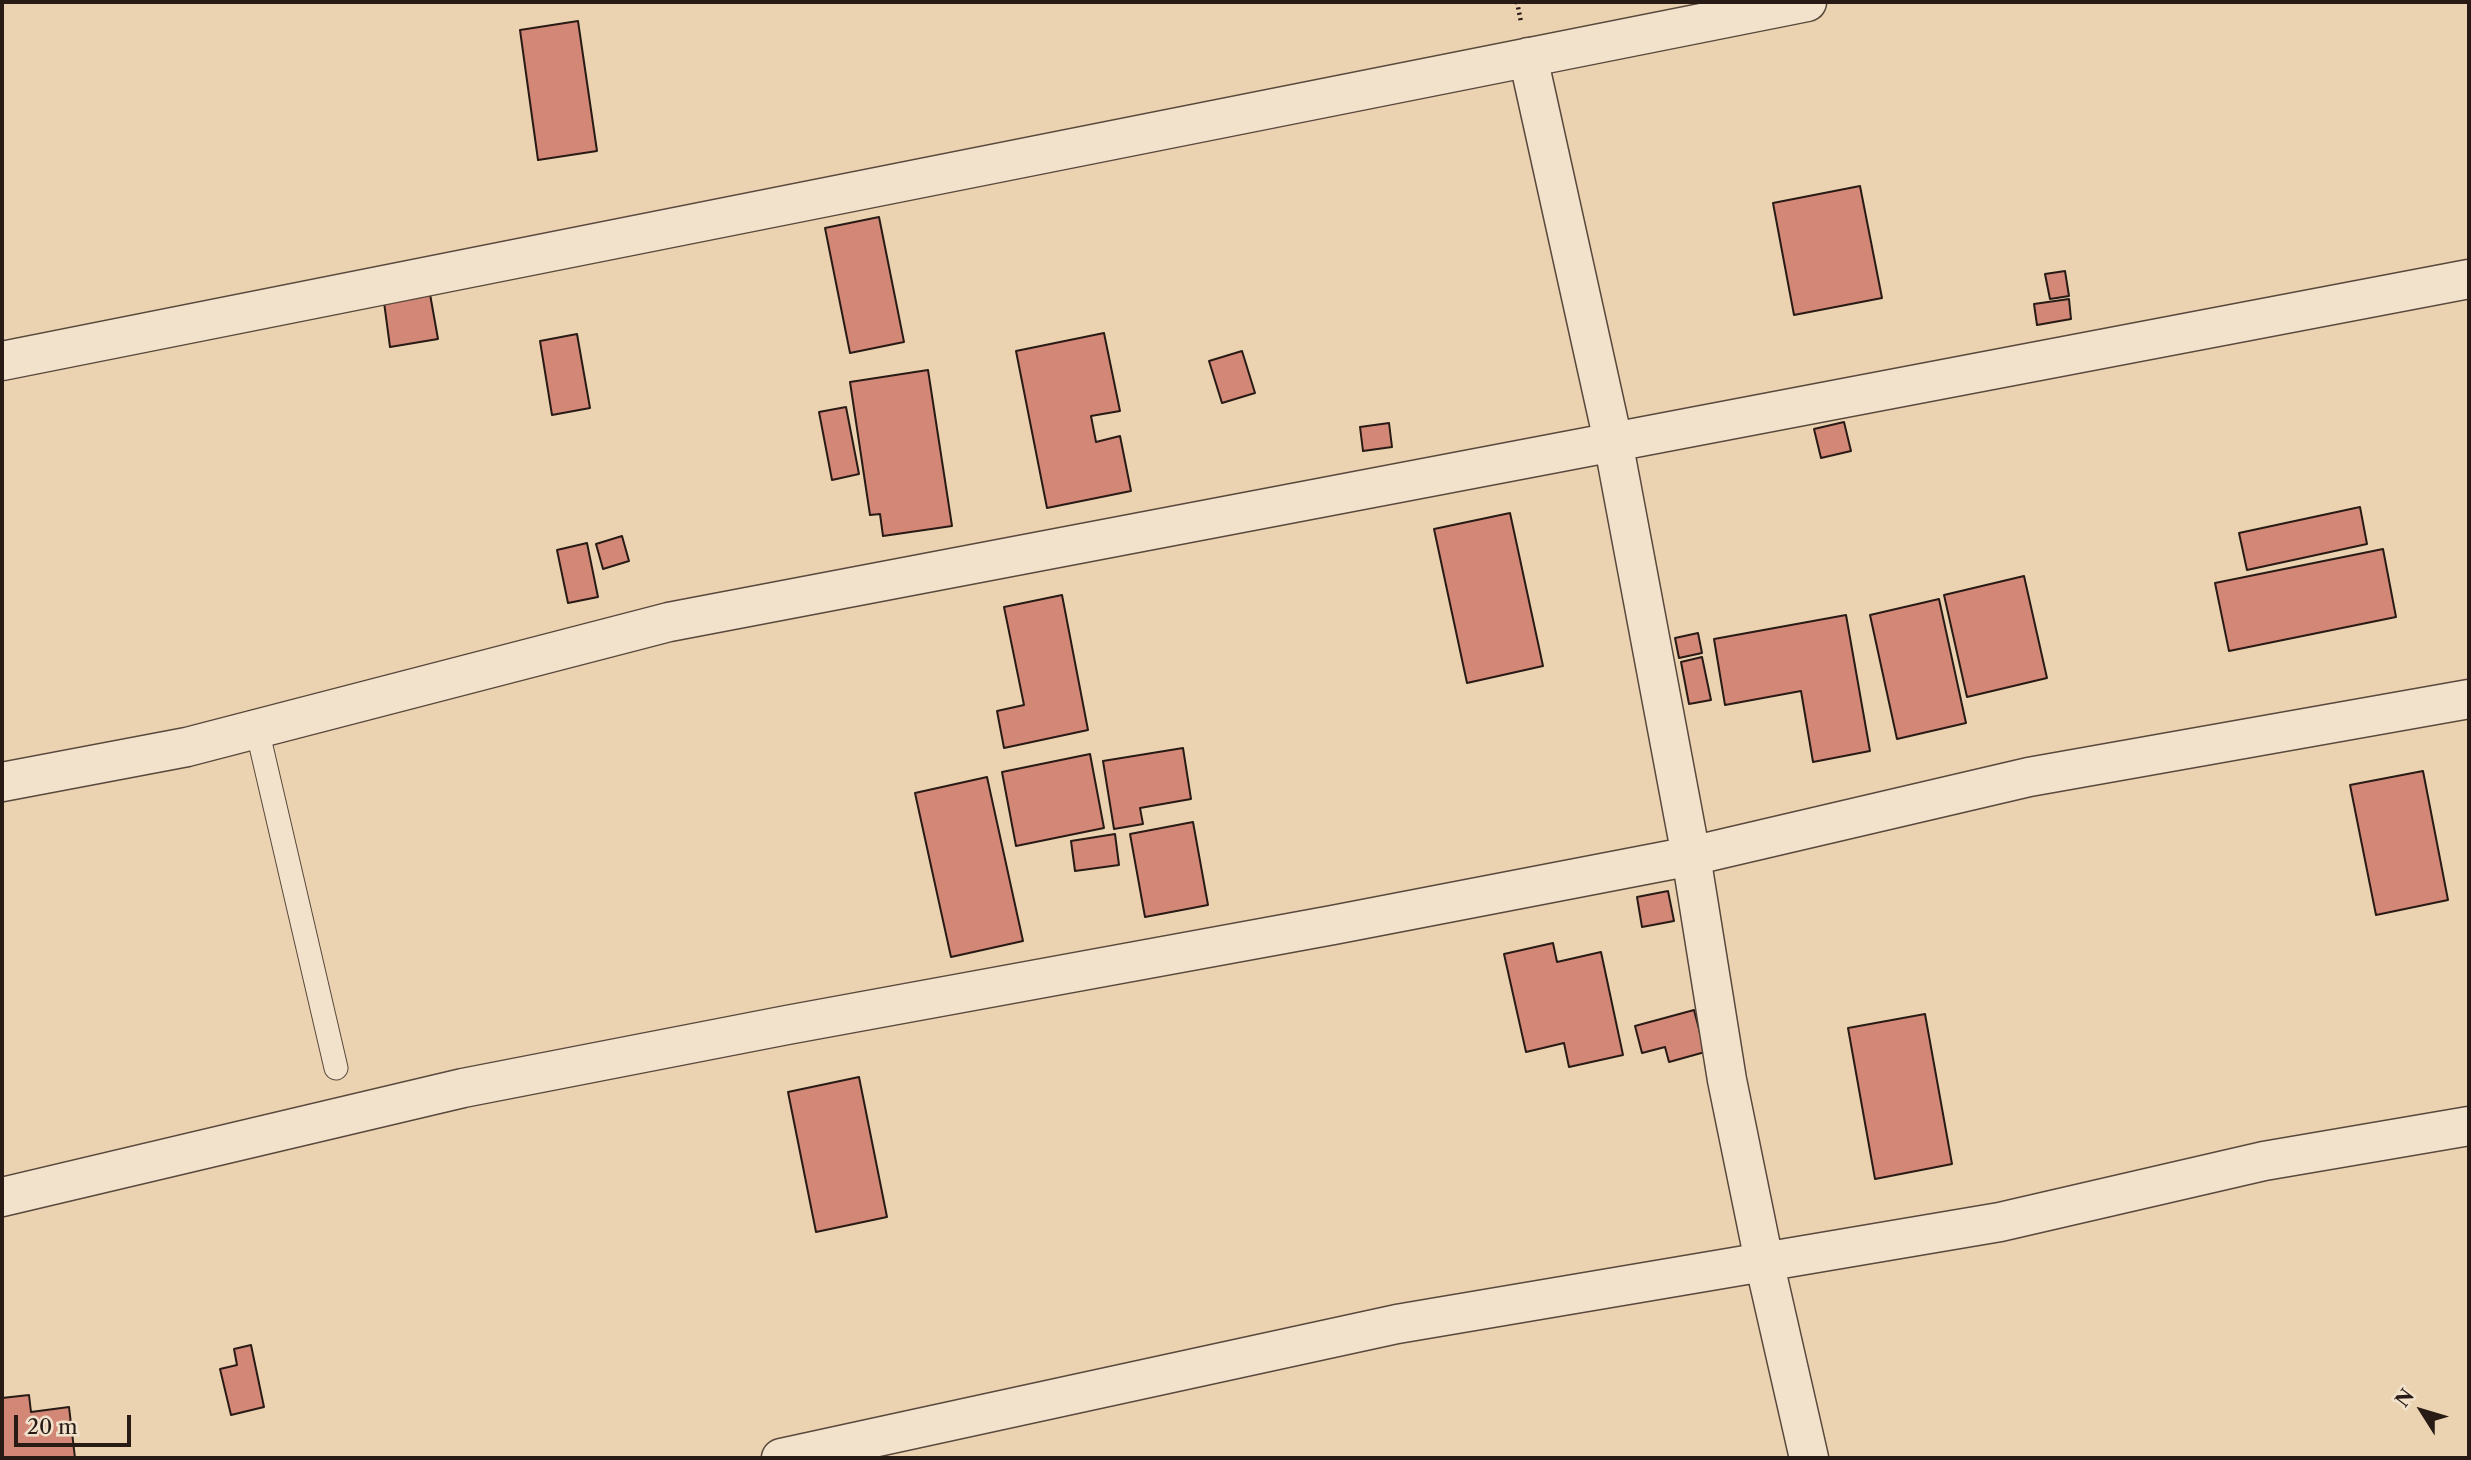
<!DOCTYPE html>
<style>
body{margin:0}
#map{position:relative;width:2471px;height:1460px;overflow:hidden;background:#ebd3b1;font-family:"Libre Caslon Text",serif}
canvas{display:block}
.frame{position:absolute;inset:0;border:4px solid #281a15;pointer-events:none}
.north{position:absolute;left:2387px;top:1376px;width:70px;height:70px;-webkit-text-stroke:5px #f2e2cc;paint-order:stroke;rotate:307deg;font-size:19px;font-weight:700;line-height:28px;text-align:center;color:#281a15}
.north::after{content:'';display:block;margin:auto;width:24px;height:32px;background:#281a15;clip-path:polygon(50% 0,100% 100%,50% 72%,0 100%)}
.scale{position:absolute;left:14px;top:1415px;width:117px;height:32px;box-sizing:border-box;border:4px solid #281a15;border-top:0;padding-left:9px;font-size:21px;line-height:24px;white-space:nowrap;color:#281a15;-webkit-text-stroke:5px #f2e2cc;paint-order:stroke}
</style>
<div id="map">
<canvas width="2471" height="1460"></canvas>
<div class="frame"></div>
<div class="north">N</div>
<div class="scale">20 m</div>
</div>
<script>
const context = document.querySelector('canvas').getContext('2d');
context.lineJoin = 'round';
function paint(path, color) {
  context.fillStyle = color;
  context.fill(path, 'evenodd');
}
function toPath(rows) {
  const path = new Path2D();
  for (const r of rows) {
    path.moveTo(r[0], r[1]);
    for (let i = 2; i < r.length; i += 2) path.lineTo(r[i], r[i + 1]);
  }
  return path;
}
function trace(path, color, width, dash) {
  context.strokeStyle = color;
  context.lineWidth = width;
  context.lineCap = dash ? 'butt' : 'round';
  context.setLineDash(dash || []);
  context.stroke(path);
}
const building = toPath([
 [578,21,597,151,538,160,520,30,578,21],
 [1860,186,1882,298,1794,315,1773,203,1860,186],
 [879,217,904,342,850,353,825,228,879,217],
 [2065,271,2069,296,2050,299,2045,274,2065,271],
 [430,294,438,339,390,347,384,302,430,294],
 [2069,299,2071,319,2037,325,2034,304,2069,299],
 [1104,333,1120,411,1091,416,1096,442,1120,436,1131,491,1047,508,1016,351,1104,333],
 [577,334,590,408,552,415,540,341,577,334],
 [1242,351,1255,393,1222,403,1209,361,1242,351],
 [928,370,952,526,883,536,880,514,870,515,850,382,928,370],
 [846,407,859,474,832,480,819,412,846,407],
 [1844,422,1851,451,1821,458,1814,429,1844,422],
 [1389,423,1392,447,1363,451,1360,427,1389,423],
 [2360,507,2367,544,2247,570,2239,533,2360,507],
 [1510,513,1543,666,1467,683,1434,529,1510,513],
 [622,536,629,561,603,569,596,544,622,536],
 [587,543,598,597,568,603,557,550,587,543],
 [2383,549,2396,617,2229,651,2215,583,2383,549],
 [2024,576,2047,678,1967,697,1944,595,2024,576],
 [1062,595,1088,730,1004,748,997,711,1024,705,1004,607,1062,595],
 [1939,599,1966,723,1897,739,1870,615,1939,599],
 [1846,615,1870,751,1813,762,1801,691,1725,705,1714,639,1846,615],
 [1698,633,1702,653,1679,658,1675,638,1698,633],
 [1702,657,1711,700,1689,704,1681,662,1702,657],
 [1183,748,1191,799,1140,808,1143,824,1114,829,1103,761,1183,748],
 [1090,754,1104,828,1016,846,1002,772,1090,754],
 [2423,771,2448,900,2376,915,2350,785,2423,771],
 [987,777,1023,941,951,957,915,793,987,777],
 [1193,822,1208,905,1145,917,1130,834,1193,822],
 [1115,834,1119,865,1075,871,1071,841,1115,834],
 [1668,891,1674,921,1642,927,1637,897,1668,891],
 [1553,943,1557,962,1601,952,1623,1055,1569,1067,1564,1043,1526,1052,1504,954,1553,943],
 [1694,1010,1705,1052,1669,1062,1665,1047,1642,1053,1635,1026,1694,1010],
 [1925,1014,1952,1164,1875,1179,1848,1028,1925,1014],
 [859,1077,887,1217,816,1232,788,1092,859,1077],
 [251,1345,264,1407,231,1415,220,1369,237,1365,234,1349,251,1345],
 [29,1395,31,1412,69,1407,75,1458,2,1458,2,1398,29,1395]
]);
const path = toPath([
 [1517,2,1521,22]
]);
const lane = toPath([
 [257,729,336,1068]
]);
const street = toPath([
 [1528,57,1613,441,1691,856,1727,1080,1764,1261,1809,1458],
 [2,361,1807,2],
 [2,782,187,747,669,622,2469,279],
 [2,1197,463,1088,787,1025,1333,925,1691,856,2029,777,2469,699],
 [781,1458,1397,1324,2000,1222,2264,1161,2469,1126]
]);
paint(building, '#d38776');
trace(building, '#281a15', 2);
trace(lane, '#59483c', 25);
trace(street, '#59483c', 41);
trace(path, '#281a15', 4.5, [2, 3.5]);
trace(lane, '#f2e2cc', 23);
trace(street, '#f2e2cc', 38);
</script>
